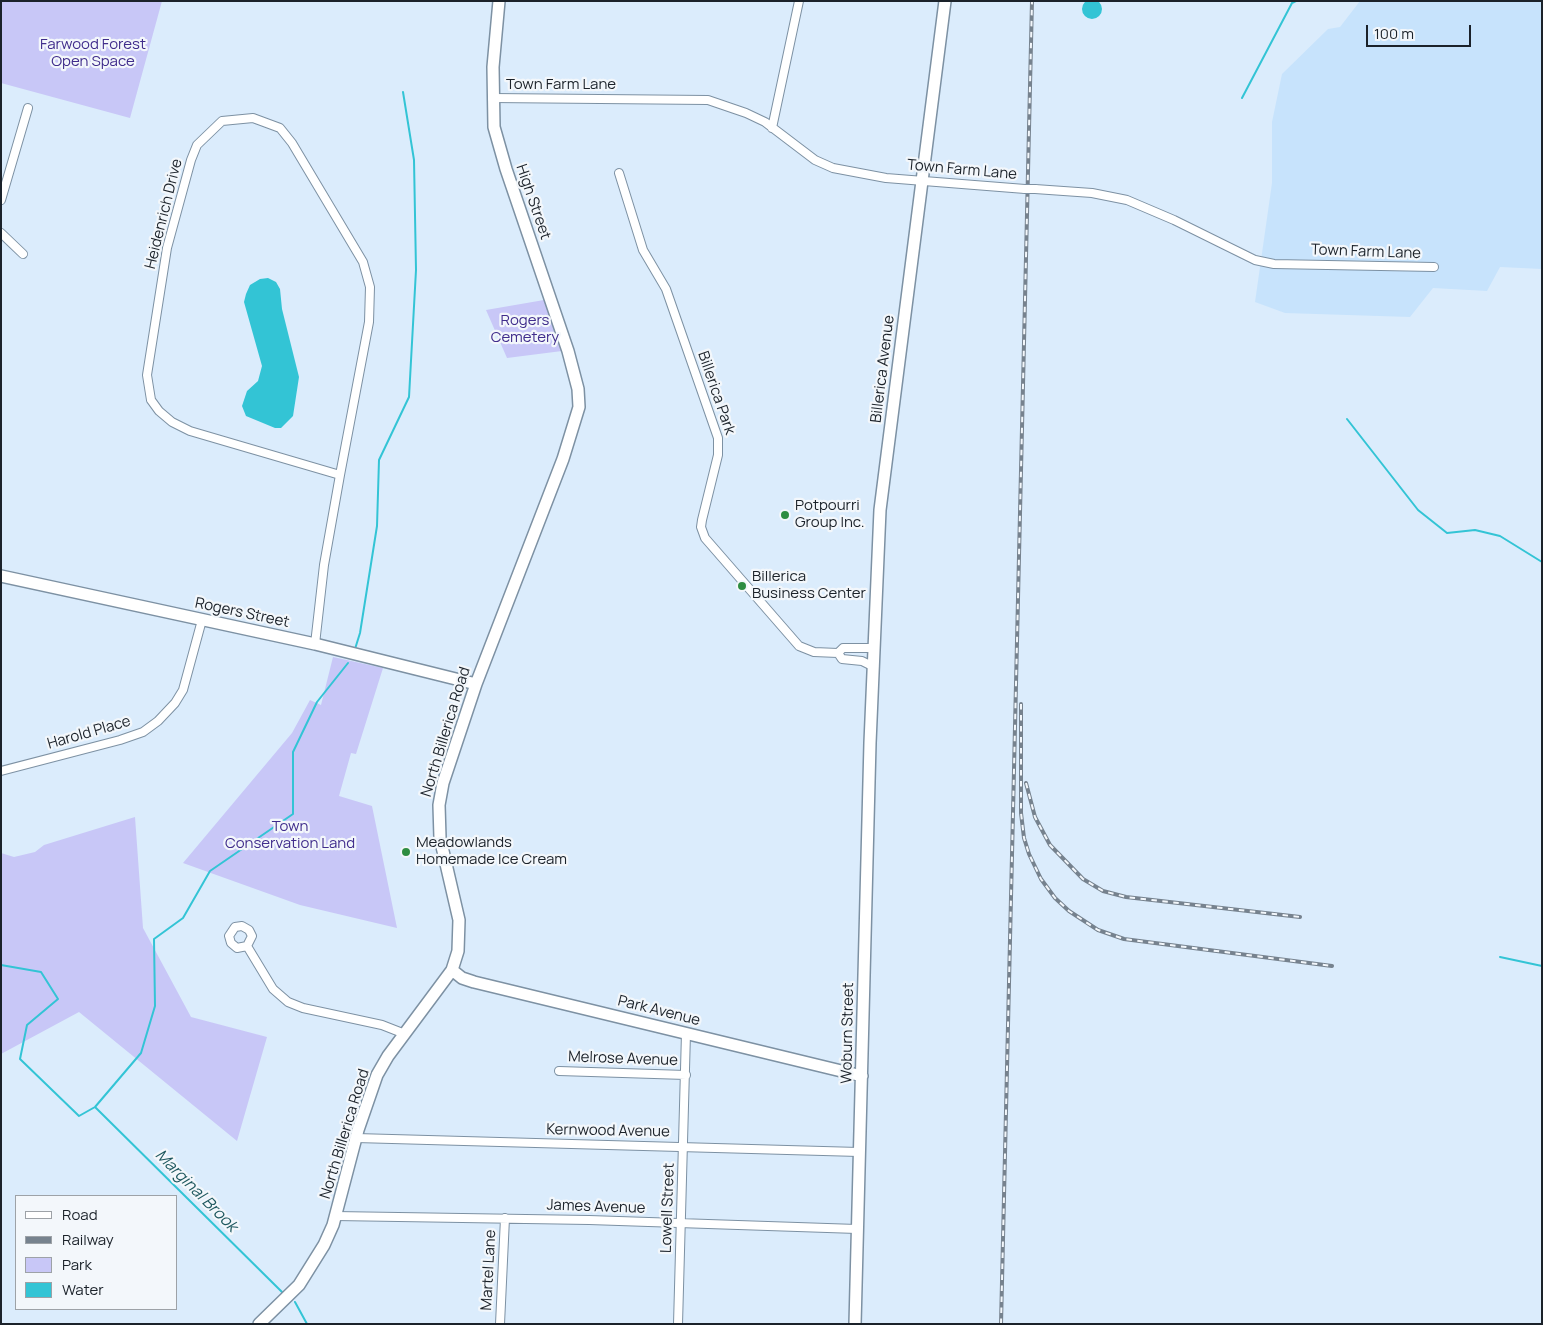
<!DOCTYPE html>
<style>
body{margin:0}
#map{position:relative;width:1543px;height:1325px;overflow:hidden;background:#dbecfc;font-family:Manrope,sans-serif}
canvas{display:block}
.frame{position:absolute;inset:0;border:2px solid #1b222a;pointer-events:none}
.legend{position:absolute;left:15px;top:1195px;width:162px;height:115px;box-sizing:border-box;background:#f3f7fb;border:1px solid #9da2a7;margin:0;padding:6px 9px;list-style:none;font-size:15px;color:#1b222a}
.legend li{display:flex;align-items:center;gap:10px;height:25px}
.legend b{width:25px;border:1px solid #9da2a7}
.scale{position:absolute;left:1366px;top:25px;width:105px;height:22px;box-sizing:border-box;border:2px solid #1b222a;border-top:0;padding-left:6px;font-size:15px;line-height:18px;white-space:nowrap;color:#1b222a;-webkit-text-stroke:4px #f3f7fb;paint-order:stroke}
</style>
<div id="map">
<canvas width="1543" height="1325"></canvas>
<div class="frame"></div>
<ul class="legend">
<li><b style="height:6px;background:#fff"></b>Road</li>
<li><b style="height:6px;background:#76828e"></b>Railway</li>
<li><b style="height:14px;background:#c8c7f7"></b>Park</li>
<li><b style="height:14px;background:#33c4d5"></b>Water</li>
</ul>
<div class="scale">100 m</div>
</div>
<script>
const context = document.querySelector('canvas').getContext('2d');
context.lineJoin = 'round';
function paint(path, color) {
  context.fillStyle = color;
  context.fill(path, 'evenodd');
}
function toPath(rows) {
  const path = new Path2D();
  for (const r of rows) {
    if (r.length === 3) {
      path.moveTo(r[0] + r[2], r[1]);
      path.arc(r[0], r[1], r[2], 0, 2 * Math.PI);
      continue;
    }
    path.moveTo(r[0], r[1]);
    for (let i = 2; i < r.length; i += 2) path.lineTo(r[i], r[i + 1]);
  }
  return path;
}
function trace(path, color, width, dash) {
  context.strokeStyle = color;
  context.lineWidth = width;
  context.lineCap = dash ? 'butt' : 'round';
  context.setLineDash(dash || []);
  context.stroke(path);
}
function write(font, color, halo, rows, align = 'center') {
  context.font = font + ' Manrope,sans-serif';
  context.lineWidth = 4.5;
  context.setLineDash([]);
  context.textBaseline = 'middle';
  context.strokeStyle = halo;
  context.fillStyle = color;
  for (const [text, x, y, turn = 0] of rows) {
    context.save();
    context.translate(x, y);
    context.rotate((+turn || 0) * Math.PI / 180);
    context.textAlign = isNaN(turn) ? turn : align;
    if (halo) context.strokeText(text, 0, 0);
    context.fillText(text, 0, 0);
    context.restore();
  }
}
const built = toPath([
 [1360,1,1542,1,1542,269,1500,267,1487,291,1433,288,1410,317,1285,313,1255,302,1272,183,1272,122,1282,74,1328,29,1340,27]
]);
const green = toPath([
 [1,1,162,1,130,118,1,83],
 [544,300,562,351,507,358,486,310],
 [333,657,383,668,356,754,351,753,339,796,372,806,397,928,300,905,183,863,292,733,310,700,321,705],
 [135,817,143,928,191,1017,267,1037,237,1141,79,1012,1,1054,1,853,14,857,35,852,44,845]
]);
const water = toPath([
 [1092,9,10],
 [268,278,276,282,280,289,282,309,299,377,293,416,281,428,275,428,246,416,242,406,247,391,258,381,262,366,244,302,246,294,250,285,260,279]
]);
const stream = toPath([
 [1242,98,1292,3,1296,1],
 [1347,419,1418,510,1447,533,1475,530,1500,536,1542,562],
 [355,649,360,633,377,526,379,460,409,397,416,270,414,160,403,92],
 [1500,957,1542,966],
 [1,965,41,972,58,999,27,1025,20,1059,79,1116,95,1107,141,1053,155,1006,154,939,183,918,210,871,293,814,293,752,317,702,348,663],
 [95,1107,282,1292],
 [295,1302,307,1324]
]);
const street = toPath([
 [492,98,708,100,746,113,765,122,815,160,833,168,886,178,1025,189],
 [772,128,799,1],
 [619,173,643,250,666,289,718,438,718,455,702,520,701,527,705,538,799,646,814,652,838,653,843,648,874,648],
 [1035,189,1092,193,1127,200,1174,220,1255,260,1274,264,1434,267],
 [1,200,28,108],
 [1,233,23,254],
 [315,644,324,565,340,475,190,431,172,422,159,411,151,400,147,375,167,248,191,160,197,145,222,121,253,118,280,128,292,143,363,262,370,287,369,322,340,475],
 [838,653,842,659,862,661,874,667],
 [1,771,120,740,143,732,158,721,175,703,183,690,202,620],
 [247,946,237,948,231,943,229,936,235,927,242,926,249,930,252,936,247,946,273,989,288,1002,303,1008,382,1025,405,1034],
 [559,1071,686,1075],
 [356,1138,859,1152],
 [335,1216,589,1220,857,1229],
 [500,1324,505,1218],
 [678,1324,686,1033]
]);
const secondary = toPath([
 [1,576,315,644,476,684],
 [452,970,462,978,474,982,862,1076],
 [259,1324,299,1285,324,1245,333,1225,358,1130,377,1075,388,1056,452,970,458,951,459,920,440,838,439,805,443,783,476,684,563,459,579,407,578,389,568,351,506,169,494,127,493,67,499,1],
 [855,1324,870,743,880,510,945,1]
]);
const rail = toPath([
 [1021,704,1021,813,1024,838,1029,854,1041,879,1055,898,1069,911,1098,930,1124,939,1332,966],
 [1026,783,1035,817,1050,845,1083,879,1103,891,1126,897,1300,917],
 [1001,1324,1032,1]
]);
const streetBridge = toPath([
 [1025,189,1035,189]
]);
const markers = [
 [785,515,5,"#2e8d41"],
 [742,586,5,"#2e8d41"],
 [406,852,5,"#2e8d41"]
];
const parkNames = [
 ["Farwood Forest",93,45],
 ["Open Space",93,62],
 ["Rogers",525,321],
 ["Cemetery",525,338],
 ["Town",290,827],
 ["Conservation Land",290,844]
];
const streetNames = [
 ["Town Farm Lane",561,85],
 ["Town Farm Lane",962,170,5],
 ["High Street",533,202,71],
 ["Heidenrich Drive",164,214,-76],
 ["Town Farm Lane",1366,252,2],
 ["Billerica Avenue",883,369,-83],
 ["Billerica Park",716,393,71],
 ["Rogers Street",242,613,12],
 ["North Billerica Road",446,732,-73],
 ["Harold Place",89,733,-16],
 ["Park Avenue",659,1011,14],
 ["Woburn Street",848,1033,-89],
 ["Melrose Avenue",623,1059,2],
 ["Kernwood Avenue",608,1131,1],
 ["North Billerica Road",345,1134,-73],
 ["James Avenue",596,1207,2],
 ["Lowell Street",668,1208,-88],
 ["Martel Lane",489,1270,-87]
];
const poiNames = [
 ["Potpourri",795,506],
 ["Group Inc.",795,523],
 ["Billerica",752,577],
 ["Business Center",752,594],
 ["Meadowlands",416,843],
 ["Homemade Ice Cream",416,860]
];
const waterNames = [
 ["Marginal Brook",196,1191,45]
];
paint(built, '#c7e3fc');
paint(green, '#c8c7f7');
paint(water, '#33c4d5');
trace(stream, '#33c4d5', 2);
trace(street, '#7d91a3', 10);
trace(secondary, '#7d91a3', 14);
trace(street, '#fff', 8);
trace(secondary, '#fff', 11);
trace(rail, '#76828e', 4);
trace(rail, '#f3f7fb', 2, [5.5]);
trace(streetBridge, '#7d91a3', 10, []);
trace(streetBridge, '#fff', 8);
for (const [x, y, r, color] of markers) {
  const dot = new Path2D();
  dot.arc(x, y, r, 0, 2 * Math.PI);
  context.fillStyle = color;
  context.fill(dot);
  trace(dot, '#f3f7fb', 2);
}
write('15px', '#402d8c', '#f3f7fb', parkNames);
write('15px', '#1b222a', '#f3f7fb', streetNames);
write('15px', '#1b222a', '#f3f7fb', poiNames, 'left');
write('italic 16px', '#1e585f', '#f3f7fb', waterNames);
</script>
